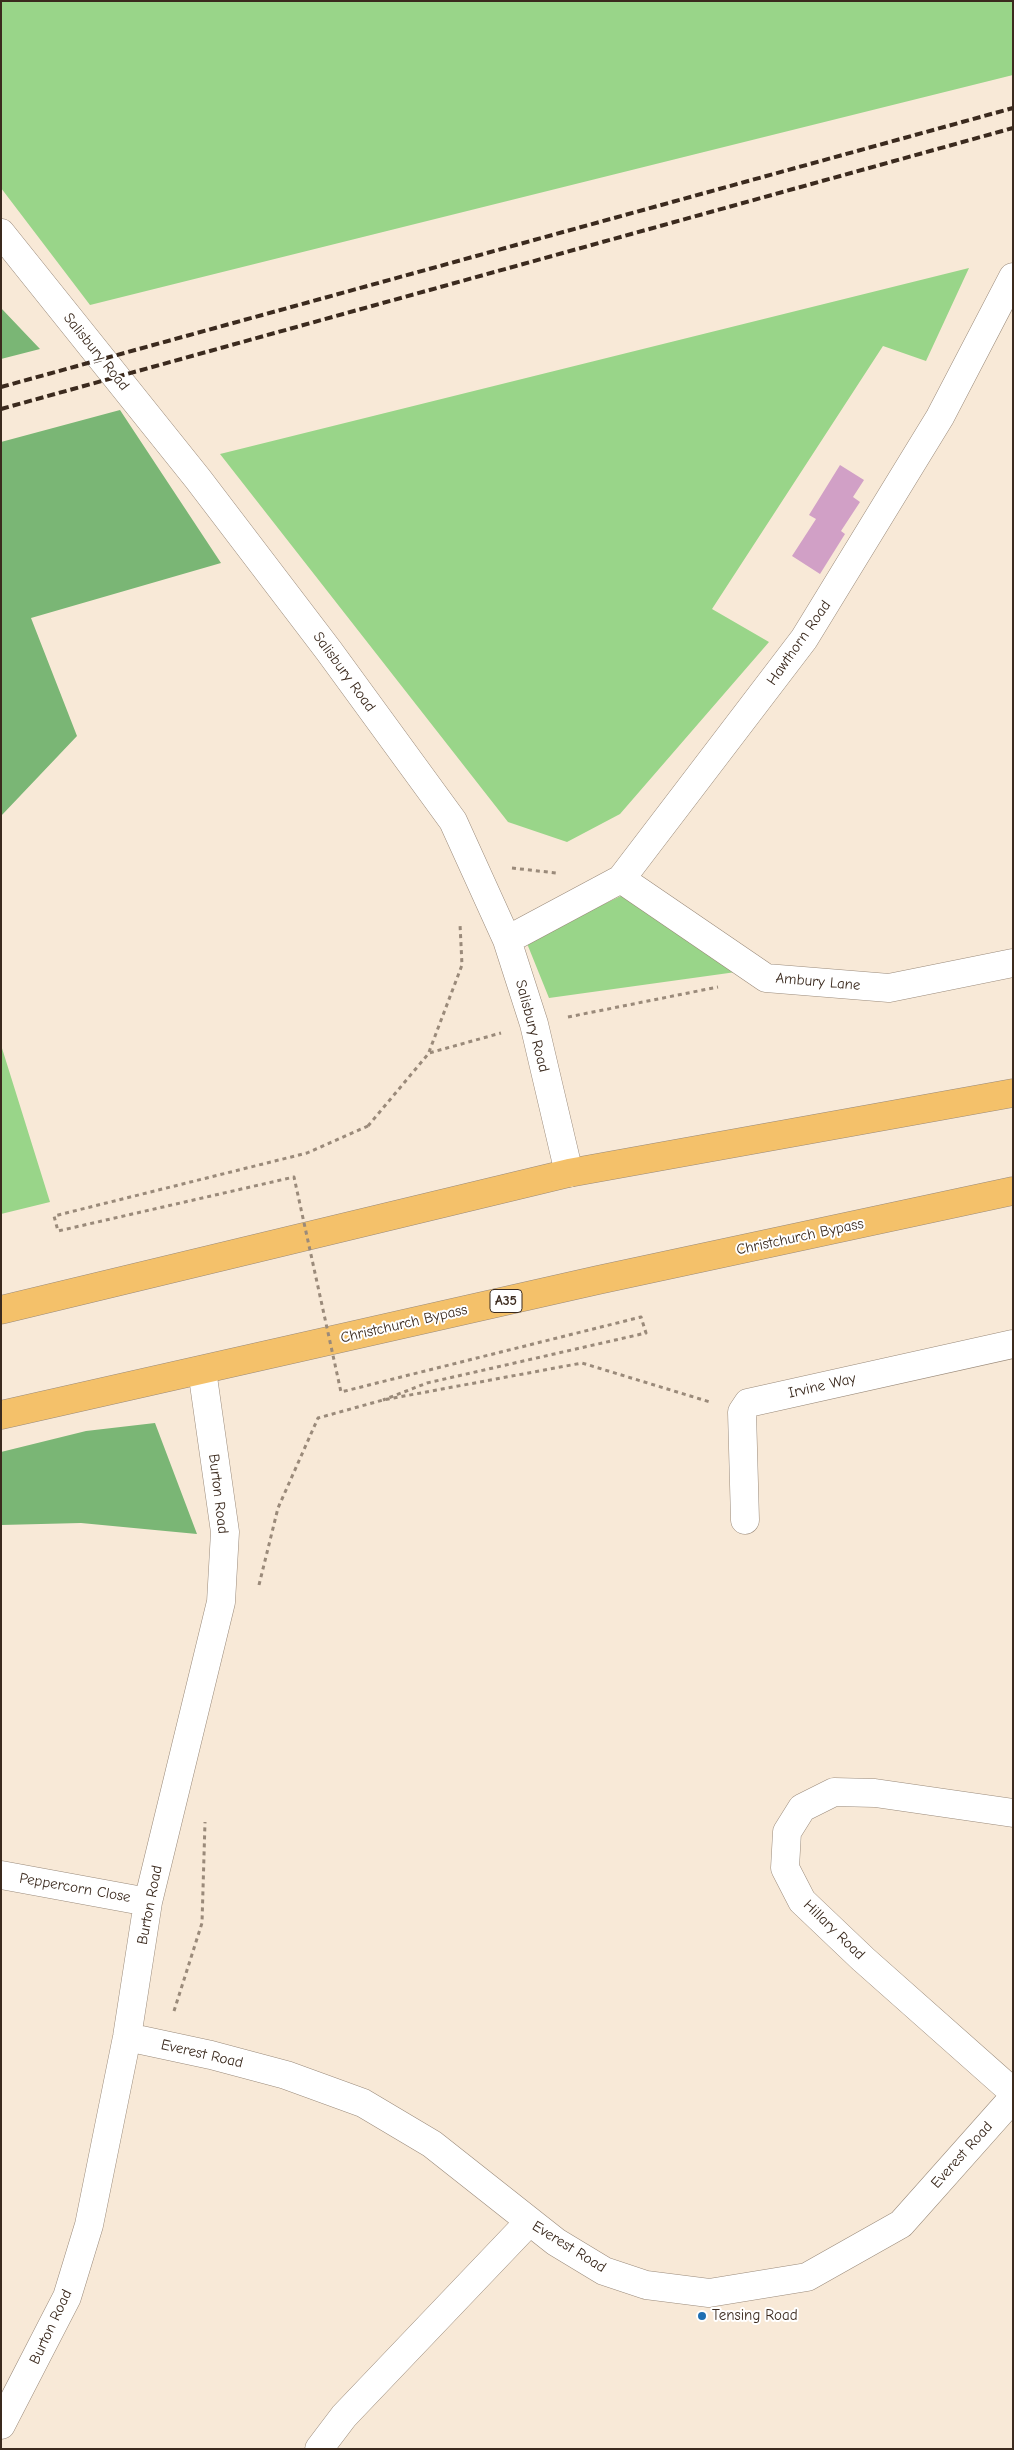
<!DOCTYPE html>
<style>
body{margin:0}
#map{position:relative;width:1014px;height:2450px;overflow:hidden;background:#f8e9d7;font-family:"Comic Neue",sans-serif}
canvas{display:block}
.frame{position:absolute;inset:0;border:2px solid #3b2a1e;pointer-events:none}
</style>
<div id="map">
<canvas width="1014" height="2450"></canvas>
<div class="frame"></div>
</div>
<script>
const context = document.querySelector('canvas').getContext('2d');
context.lineJoin = 'round';
function paint(path, color) {
  context.fillStyle = color;
  context.fill(path, 'evenodd');
}
function toPath(rows) {
  const path = new Path2D();
  for (const r of rows) {
    path.moveTo(r[0], r[1]);
    for (let i = 2; i < r.length; i += 2) path.lineTo(r[i], r[i + 1]);
  }
  return path;
}
function trace(path, color, width, dash) {
  context.strokeStyle = color;
  context.lineWidth = width;
  context.lineCap = dash ? 'butt' : 'round';
  context.setLineDash(dash || []);
  context.stroke(path);
}
function write(font, color, halo, rows, align = 'center') {
  context.font = font + ' "Comic Neue",sans-serif';
  context.lineWidth = 4;
  context.setLineDash([]);
  context.textBaseline = 'middle';
  context.strokeStyle = halo;
  context.fillStyle = color;
  for (const [text, x, y, turn = 0] of rows) {
    context.save();
    context.translate(x, y);
    context.rotate((+turn || 0) * Math.PI / 180);
    context.textAlign = isNaN(turn) ? turn : align;
    if (halo) context.strokeText(text, 0, 0);
    context.fillText(text, 0, 0);
    context.restore();
  }
}
const green = toPath([
 [1,1,1013,1,1013,75,90,305,1,188],
 [969,268,926,361,883,346,712,609,769,642,620,814,567,842,508,822,220,454],
 [623,895,736,972,549,998,526,941],
 [1,1045,50,1202,1,1214]
]);
const forest = toPath([
 [1,308,40,349,1,359],
 [120,410,221,563,31,618,77,736,1,816,1,442],
 [155,1423,197,1534,81,1523,1,1525,1,1452,86,1431]
]);
const building = toPath([
 [840,465,864,480,853,497,860,502,841,531,845,534,820,574,792,556,816,519,809,515]
]);
const path = toPath([
 [512,868,556,873],
 [568,1017,718,987],
 [429,1052,462,965,460,924],
 [368,1126,429,1053,501,1033],
 [259,1585,278,1508,318,1418,383,1400,582,1363,710,1402],
 [174,2011,202,1923,205,1822]
]);
const street = toPath([
 [1,233,198,479,329,651,453,821,507,940,534,1024,569,1173],
 [621,879,766,978,889,988,1013,963],
 [507,940,621,879,804,639,940,417,1013,277],
 [745,1520,742,1412,748,1403,1013,1344],
 [1013,1813,875,1793,834,1792,802,1808,787,1832,785,1868,802,1901,863,1959,1013,2092],
 [1,1875,148,1902],
 [127,2037,211,2055,286,2075,363,2103,432,2144,556,2242,604,2271,646,2285,709,2293,807,2277,901,2224,1013,2098],
 [1,2425,67,2297,89,2225,127,2037,148,1902,221,1602,225,1532,202,1370],
 [319,2449,344,2416,529,2222]
]);
const primary = toPath([
 [1,1310,569,1173,1013,1093],
 [1,1415,598,1280,1013,1191]
]);
const rail = toPath([
 [1,387,1013,108],
 [1,409,1013,128]
]);
const pathBridge = toPath([
 [368,1126,307,1153,54,1216,58,1231,294,1177,341,1392,641,1317,646,1333,427,1383,383,1400]
]);
const markers = [
 [702,2316,5,"#1f6fb2"]
];
const shields = [
 [506,1301,32]
];
const shieldNames = [
 ["A35",506,1301]
];
const streetNames = [
 ["Salisbury Road",96,352,51],
 ["Hawthorn Road",799,643,-55],
 ["Salisbury Road",344,672,54],
 ["Ambury Lane",818,982,5],
 ["Salisbury Road",532,1026,75],
 ["Christchurch Bypass",800,1237,-12],
 ["Christchurch Bypass",404,1324,-13],
 ["Irvine Way",822,1386,-13],
 ["Burton Road",218,1494,83],
 ["Peppercorn Close",75,1888,10],
 ["Burton Road",150,1905,-79],
 ["Hillary Road",834,1930,44],
 ["Everest Road",202,2054,13],
 ["Everest Road",962,2155,-48],
 ["Everest Road",569,2247,32],
 ["Burton Road",51,2327,-65]
];
const poiNames = [
 ["Tensing Road",712,2316]
];
paint(green, '#99d589');
paint(forest, '#7ab675');
paint(building, '#d1a0c6');
trace(street, '#9a8a7a', 29);
trace(primary, '#9a8a7a', 29);
trace(path, '#9a8a7a', 3, [4, 4]);
trace(street, '#fff', 28);
trace(primary, '#f4c16a', 28);
trace(rail, '#3b2a1e', 4, [8, 4]);
trace(pathBridge, '#9a8a7a', 3, [4, 4]);
for (const [x, y, r, color] of markers) {
  const dot = new Path2D();
  dot.arc(x, y, r, 0, 2 * Math.PI);
  context.fillStyle = color;
  context.fill(dot);
  trace(dot, '#fff', 2);
}
for (const [x, y, w] of shields) {
  const box = new Path2D();
  box.roundRect(x - w / 2, y - 11.5, w, 23, 4);
  context.fillStyle = '#fff';
  context.fill(box);
  trace(box, '#3b2a1e', 1);
}
write('bold 14px', '#3b2a1e', null, shieldNames);
write('15px', '#3b2a1e', '#fff', streetNames);
write('15px', '#3b2a1e', '#fff', poiNames, 'left');
</script>
